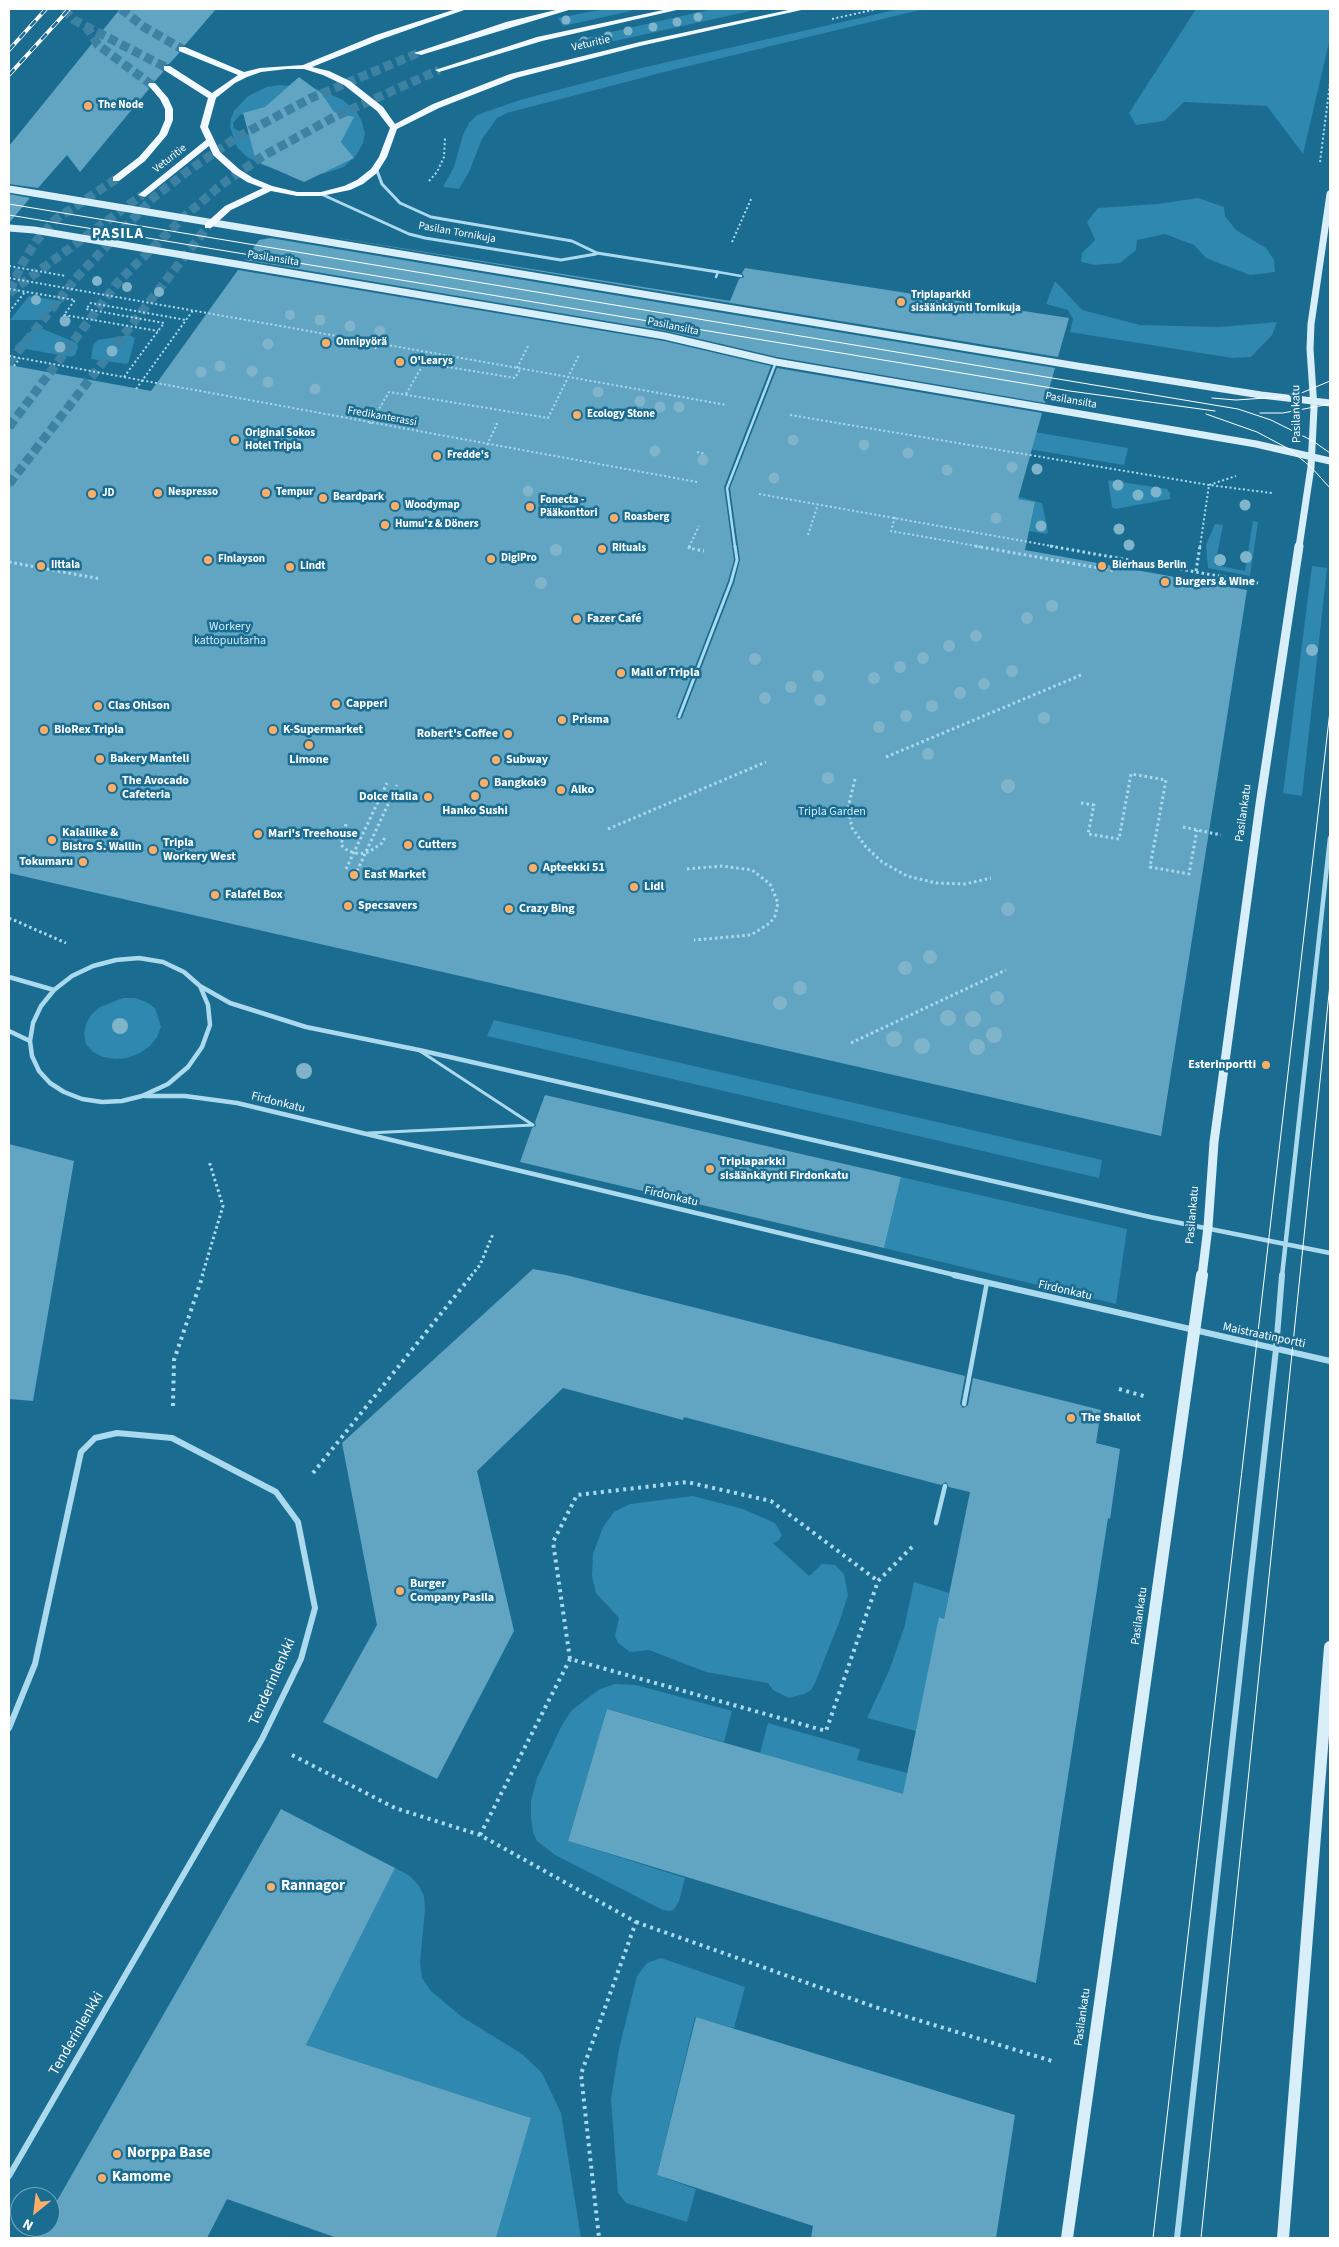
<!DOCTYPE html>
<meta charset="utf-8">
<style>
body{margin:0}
#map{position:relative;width:1339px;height:2247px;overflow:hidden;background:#1b6c91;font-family:"Source Sans 3",sans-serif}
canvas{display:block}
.frame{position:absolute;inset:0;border:10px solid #fff;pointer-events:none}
.north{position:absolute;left:10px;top:2187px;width:50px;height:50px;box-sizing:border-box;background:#1b6c91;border:1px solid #76a7bd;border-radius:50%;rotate:209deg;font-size:14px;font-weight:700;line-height:20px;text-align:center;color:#fff}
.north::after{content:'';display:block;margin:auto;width:18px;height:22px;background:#ffae68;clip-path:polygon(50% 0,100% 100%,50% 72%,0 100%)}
</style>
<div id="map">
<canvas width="1339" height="2247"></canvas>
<div class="frame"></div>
<div class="north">N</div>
</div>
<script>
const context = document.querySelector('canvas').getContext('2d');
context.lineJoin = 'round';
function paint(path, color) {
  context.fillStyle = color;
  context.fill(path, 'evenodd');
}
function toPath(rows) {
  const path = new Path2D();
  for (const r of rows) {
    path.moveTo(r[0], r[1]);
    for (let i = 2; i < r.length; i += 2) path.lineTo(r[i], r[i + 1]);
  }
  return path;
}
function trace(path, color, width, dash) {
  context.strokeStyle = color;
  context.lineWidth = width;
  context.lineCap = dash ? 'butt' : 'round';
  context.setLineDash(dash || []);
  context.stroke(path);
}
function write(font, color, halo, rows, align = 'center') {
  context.font = font + ' "Source Sans 3",sans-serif';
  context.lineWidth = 5;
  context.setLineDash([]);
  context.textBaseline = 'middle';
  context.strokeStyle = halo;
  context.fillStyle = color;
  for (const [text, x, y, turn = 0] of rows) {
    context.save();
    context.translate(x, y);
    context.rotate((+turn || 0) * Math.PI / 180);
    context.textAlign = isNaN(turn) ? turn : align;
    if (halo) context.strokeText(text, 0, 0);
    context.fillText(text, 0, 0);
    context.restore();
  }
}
const green = toPath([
 [604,9,640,9,563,26,558,18],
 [713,9,759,9,583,48,576,40],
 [899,9,924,9,668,71,507,113,497,118,482,139,469,172,459,189,443,187,454,167,463,135,469,123,477,115,520,100,637,69],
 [1196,9,1330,9,1330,38,1303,154,1267,106,1184,102,1164,121,1136,125,1129,113],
 [280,85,313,88,325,92,343,100,357,112,362,122,365,134,363,143,357,154,344,167,323,174,297,175,262,165,247,157,237,147,230,127,231,118,234,111,248,96,267,87],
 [263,109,251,136,238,131,234,128,233,123,240,115,254,110],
 [1198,198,1224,207,1225,216,1236,230,1266,248,1274,260,1275,272,1250,275,1206,258,1194,245,1165,234,1137,240,1136,250,1120,263,1095,265,1081,262,1082,253,1095,240,1087,222,1098,208,1158,204],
 [1055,281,1082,310,1140,325,1219,327,1277,322,1272,335,1251,357,1232,358,1070,332,1073,319,1068,310,1046,304],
 [29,296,61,301,62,303,40,320,10,320],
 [38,327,77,343,78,347,75,355,71,357,14,347,34,328],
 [129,335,135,338,129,361,127,364,91,359,93,345,98,340],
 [1028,431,1128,448,1124,465,1023,448],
 [1108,480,1167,489,1170,493,1170,499,1115,509,1112,507],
 [1016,496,1042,503,1048,532,1046,534,980,522,1011,497],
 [1013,498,1035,502,1029,530,1006,526],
 [1253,521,1258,522,1250,576,1208,568,1206,545,1215,524,1223,525,1215,565,1245,571],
 [1312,566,1327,568,1302,796,1283,793],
 [123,998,136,998,146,1002,155,1008,161,1027,157,1037,150,1046,140,1053,127,1058,115,1059,103,1057,93,1052,86,1044,84,1034,86,1024,91,1015,100,1007],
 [494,1020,1102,1160,1099,1178,487,1036],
 [901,1177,1127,1229,1116,1304,884,1248],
 [693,1496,743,1509,775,1523,782,1535,778,1541,773,1543,809,1576,822,1564,835,1565,844,1574,848,1595,840,1620,815,1683,811,1690,804,1694,789,1698,773,1690,768,1683,706,1672,649,1650,630,1652,618,1643,615,1636,619,1618,596,1593,592,1576,593,1554,603,1527,614,1512,630,1504],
 [914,1582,949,1593,944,1619,940,1617,916,1731,867,1718,889,1671,904,1628],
 [615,1684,636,1685,732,1711,724,1742,607,1709,568,1841,685,1878,679,1901,674,1909,670,1911,663,1910,555,1855,537,1841,533,1832,531,1817,531,1801,537,1778,562,1725,571,1711,585,1700,600,1689],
 [768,1723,860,1749,857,1760,919,1776,915,1798,760,1753],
 [395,1868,410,1876,419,1886,424,1896,425,1910,420,1962,422,1978,431,1991,462,2017,522,2054,542,2073,561,2113,581,2238,496,2238,531,2118,306,2045],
 [661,1958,745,1987,734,2028,695,2017,657,2175,696,2189,687,2222,626,2203,618,2193,611,2099,619,2049,637,1976,647,1963]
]);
const building = toPath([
 [120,9,216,9,185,45,178,46,179,53,169,64,163,65,163,72,155,81,147,82,147,86,149,89,80,172,67,155,38,188,9,184,9,146],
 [299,77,322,94,334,112,354,117,341,142,354,158,304,182,256,161,243,113,265,107],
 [9,194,30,198,9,223],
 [295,231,730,301,739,279,744,277,742,273,745,268,1069,318,1058,357],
 [270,238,1055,368,1045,403,777,357,666,331,245,260,259,240],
 [238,270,664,341,771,366,724,487,734,560,728,581,676,716,678,720,682,718,734,583,740,560,730,488,777,368,1042,413,1018,499,1035,502,1025,550,1247,590,1161,1136,9,873,9,365,151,391],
 [545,1095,901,1177,884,1248,520,1162,532,1128,536,1126,535,1122],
 [9,1144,74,1161,33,1401,9,1399],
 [533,1269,566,1275,965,1376,960,1404,963,1408,968,1405,973,1378,1101,1410,1096,1443,1120,1449,1110,1519,1108,1518,1036,1983,568,1841,607,1709,903,1794,939,1617,944,1619,970,1492,949,1487,946,1482,941,1485,684,1417,683,1420,563,1388,477,1471,514,1631,437,1779,323,1722,377,1625,342,1443],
 [281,1809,395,1868,306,2045,531,2118,496,2238,337,2238,227,2199,207,2238,36,2238,42,2227,50,2227,50,2213],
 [696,2017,1015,2115,996,2238,811,2238,813,2226,657,2175]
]);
const primaryTunnel = toPath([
 [64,9,74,20,167,68],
 [121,9,144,27,182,49],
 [86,26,98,45,152,85],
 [10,290,22,264,36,241,55,220,116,179],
 [9,293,142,195],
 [9,363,77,277,154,197,188,171,236,138,311,98,418,53],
 [9,427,118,282,186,215,221,185,263,156,336,116,439,70],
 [9,484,208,226]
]);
const pathFar2 = toPath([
 [832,19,877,9],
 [1320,162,1330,83],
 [429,181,437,172,444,157,445,138],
 [732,242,752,197],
 [9,266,66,276],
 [9,278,727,405],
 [9,289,75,300,64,315,158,331],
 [9,312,25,292],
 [352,344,356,338],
 [375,349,379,342],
 [9,356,697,482],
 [14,366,20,358],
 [517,368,528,346],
 [124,377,164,323,86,309,91,303,186,320],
 [136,389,194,309],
 [406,394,424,363,515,378,521,368],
 [790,415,1209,485,1272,493],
 [370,424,389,392,548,418,579,355],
 [487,445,497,424,493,424],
 [697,452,706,454],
 [759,494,1057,547],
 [895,517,891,531,982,547],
 [808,535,818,504],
 [689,547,699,526],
 [1200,547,1209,485,1236,476]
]);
const pathFar1 = toPath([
 [690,546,689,548,704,551],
 [975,546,1116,571],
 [1050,546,1258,583],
 [9,562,101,579],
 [1196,571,1200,546],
 [886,757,1081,675],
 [855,779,848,808,852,828,866,847,882,862,907,876,936,883,965,884,991,878],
 [1081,803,1094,805,1088,834,1119,839,1131,774,1166,780,1150,867,1189,874,1197,830],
 [346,824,341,845,348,851,360,854,369,852,382,843,386,835],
 [1183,827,1221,835],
 [608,829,766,762],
 [346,869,387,783],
 [687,869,722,866,752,870,770,884,778,903,775,916,770,923,751,935,694,940],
 [357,871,397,785],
 [9,918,66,943],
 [851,1043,1006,970],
 [202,1276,223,1206,209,1161],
 [471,1276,480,1265,493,1234]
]);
const path = toPath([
 [1119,1389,1147,1397],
 [173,1406,174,1360,203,1275],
 [313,1473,472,1275],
 [570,1659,553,1542,577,1495,687,1482,771,1501,878,1581],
 [292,1755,395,1808,480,1835,636,1922,581,2074,599,2238],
 [480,1835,570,1659,826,1731,878,1581,915,1544],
 [636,1922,875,2007,1052,2061]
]);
const laneFar2 = toPath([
 [716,277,718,272,741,276],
 [735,547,727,488,776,362]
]);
const laneFar1 = toPath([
 [679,717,731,582,737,560,735,546],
 [420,1051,533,1125],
 [368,1133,533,1125]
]);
const lane = toPath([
 [964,1404,987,1282],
 [936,1523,945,1486]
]);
const streetFar2 = toPath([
 [376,168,382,184,400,203,431,217,572,241,597,253,718,272],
 [321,194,409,234,425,238,561,260,596,254]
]);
const streetFar1 = toPath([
 [139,958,163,962,184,972,200,986,208,1005,210,1025,202,1047,188,1067,168,1084,142,1096,122,1101,102,1102,82,1099,64,1092,50,1083,39,1071,32,1056,30,1041,33,1023,41,1006,54,990,72,976,93,966,116,960,139,958],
 [9,977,54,990],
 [200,986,230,1003,306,1027,419,1050,1150,1217,1330,1253],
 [9,1031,30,1041],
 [145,1096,185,1096,237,1103,959,1276],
 [1282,1276,1330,838]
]);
const street = toPath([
 [954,1275,1330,1361],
 [9,1728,35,1664,81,1452,95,1438,117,1433,172,1438,276,1492,298,1522,315,1608,301,1659,262,1739,9,2176],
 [1177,2238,1276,1349,1282,1275]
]);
const secondaryFar2 = toPath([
 [9,189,1077,366,1261,395,1330,403],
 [9,228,34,230,665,336,776,362,1256,444,1330,461],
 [1299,547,1311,467,1314,408,1310,349,1311,324,1330,194]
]);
const secondaryFar1 = toPath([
 [1202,1276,1208,1227,1214,1142,1260,804,1299,546]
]);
const secondary = toPath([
 [1067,2238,1202,1275],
 [1283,2238,1330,1647]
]);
const primary = toPath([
 [456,9,467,9,382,39,312,67,329,71,350,81,383,107,395,124,433,104,510,74,640,42,793,9,806,9,640,46,516,78,439,108,397,129,387,157,377,173,363,184,350,190,321,196,297,196,271,191,231,210,211,228,205,228,205,224,225,206,263,188,247,182,233,173,213,155,209,146,145,197,138,195,206,140,200,127,208,98,164,70,164,66,170,66,212,93,238,75,179,51,179,47,185,47,244,72,260,68,303,65,376,35,456,9],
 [287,69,304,69,323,75,344,85,377,111,390,128,379,157,371,169,357,180,344,186,321,192,297,192,272,186,253,178,239,169,220,152,208,127,216,98,235,83,247,77,261,72,287,69],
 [560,9,572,9,421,55,414,53,506,22,560,9],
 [668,9,681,9,542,41,439,72,435,70,537,37,668,9],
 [149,83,155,83,168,98,173,109,173,120,167,135,145,161,119,181,113,181,113,177,139,157,159,134,165,120,165,109,160,99,148,85,149,83]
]);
const tram = toPath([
 [9,204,1238,409,1271,420,1313,441,1330,453],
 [9,215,1070,391,1215,411],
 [1212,398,1236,400,1280,397,1299,394,1330,381],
 [1260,413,1283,413,1330,404],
 [1206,414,1257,432,1289,449,1311,467,1330,488],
 [1153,2238,1330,711],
 [1201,2238,1330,984]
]);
const rail = toPath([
 [9,50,46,9],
 [9,75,69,9]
]);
const trees = [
 [698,17,4.5],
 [566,20,4.5],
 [677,22,4.5],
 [653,27,4.5],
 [628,31,4.5],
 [608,36,4.5],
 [584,41,4.5],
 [97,281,5],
 [127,287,5],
 [159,292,5],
 [36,300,5],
 [290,315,5],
 [320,320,5.5],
 [65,321,5.5],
 [350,326,5.5],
 [380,331,5.5],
 [268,344,5.5],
 [60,347,5.5],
 [112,351,5.5],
 [220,366,5.5],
 [252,371,5.5],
 [201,372,5.5],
 [268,382,5.5],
 [315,389,5.5],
 [598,392,5.5],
 [640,401,5.5],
 [660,407,5.5],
 [679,407,5.5],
 [577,414,5.5],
 [793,440,5.5],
 [864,445,5.5],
 [655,451,5.5],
 [908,453,5.5],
 [703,460,5.5],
 [1012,467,5.5],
 [1037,469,5.5],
 [947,470,5.5],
 [774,478,5.5],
 [1118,485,5.5],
 [528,491,5.5],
 [1156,492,5.5],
 [1138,495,5.5],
 [1245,505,5.5],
 [996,518,5.5],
 [1041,526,5.5],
 [1119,529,5.5],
 [1129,545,5.5],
 [556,550,6],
 [1246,557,6],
 [1220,560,6],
 [541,583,6],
 [1052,606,6],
 [1027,618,6],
 [976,636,6],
 [949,646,6],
 [1312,650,6],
 [923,658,6],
 [755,659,6],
 [900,667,6],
 [1012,671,6],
 [818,676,6],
 [874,678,6],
 [984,684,6],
 [791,687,6],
 [960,693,6],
 [765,698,6],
 [820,700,6],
 [932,706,6],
 [906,716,6],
 [1044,718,6],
 [879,727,6],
 [928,754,6],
 [828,778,6],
 [1008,786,7],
 [1008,909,7],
 [930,957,7],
 [905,968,7],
 [800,988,7],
 [997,998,7],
 [780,1003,7],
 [948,1018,8],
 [973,1019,8],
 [120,1026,8],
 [994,1035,8],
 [894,1039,8],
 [922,1046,8],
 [977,1047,8],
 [304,1071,8]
];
const markers = [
 [88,106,5,"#ffae68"],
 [901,302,5,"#ffae68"],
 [326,343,5,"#ffae68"],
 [400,362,5,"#ffae68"],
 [577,415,5,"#ffae68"],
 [235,440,5,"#ffae68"],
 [437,456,5,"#ffae68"],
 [158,493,5,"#ffae68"],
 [266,493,5,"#ffae68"],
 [92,494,5,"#ffae68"],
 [323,498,5,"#ffae68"],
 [395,506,5,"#ffae68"],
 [530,507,5,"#ffae68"],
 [614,518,5,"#ffae68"],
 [385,525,5,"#ffae68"],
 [602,549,5,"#ffae68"],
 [491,559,5,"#ffae68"],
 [208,560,5,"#ffae68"],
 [41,566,5,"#ffae68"],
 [1102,566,5,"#ffae68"],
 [290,567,5,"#ffae68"],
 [1165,582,5,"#ffae68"],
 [577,619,5,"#ffae68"],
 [621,673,5,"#ffae68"],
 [336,704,5,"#ffae68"],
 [98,706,5,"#ffae68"],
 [562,720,5,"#ffae68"],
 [44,730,5,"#ffae68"],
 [273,730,5,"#ffae68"],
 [508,734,5,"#ffae68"],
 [309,745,5,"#ffae68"],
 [100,759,5,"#ffae68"],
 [496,760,5,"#ffae68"],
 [484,783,5,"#ffae68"],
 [112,788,5,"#ffae68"],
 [561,790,5,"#ffae68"],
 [475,796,5,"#ffae68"],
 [428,797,5,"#ffae68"],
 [258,834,5,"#ffae68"],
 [52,840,5,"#ffae68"],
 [408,845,5,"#ffae68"],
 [153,850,5,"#ffae68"],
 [83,862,5,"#ffae68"],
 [533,868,5,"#ffae68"],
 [354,875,5,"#ffae68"],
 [634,887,5,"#ffae68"],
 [215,895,5,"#ffae68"],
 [348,906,5,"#ffae68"],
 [509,909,5,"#ffae68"],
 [1266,1065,5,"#ffae68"],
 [710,1169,5,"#ffae68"],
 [1071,1418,5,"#ffae68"],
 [400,1591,5,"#ffae68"],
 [271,1887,5,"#ffae68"],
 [117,2154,5,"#ffae68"],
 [102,2178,5,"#ffae68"]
];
const farStreetnames = [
 ["Veturitie",591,44,-13],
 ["Veturitie",170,159,-38],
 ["Pasilan Tornikuja",457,233,10],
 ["Pasilansilta",273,259,9],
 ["Pasilansilta",673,327,12],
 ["Pasilansilta",1071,401,10],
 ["Fredikanterassi",382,417,10]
];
const farPoinames = [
 ["The Node",98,106],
 ["Triplaparkki",911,296],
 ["sisäänkäynti Tornikuja",911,309],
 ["Onnipyörä",336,343],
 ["O'Learys",410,362],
 ["Ecology Stone",587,415],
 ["Original Sokos",245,434],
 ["Hotel Tripla",245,447],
 ["Fredde's",447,456],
 ["Nespresso",168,493],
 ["Tempur",276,493],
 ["JD",102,494],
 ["Beardpark",333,498],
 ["Fonecta -",540,501],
 ["Pääkonttori",540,514],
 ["Woodymap",405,506],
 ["Roasberg",624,518],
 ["Humu'z & Döners",395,525],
 ["Rituals",612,549],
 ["DigiPro",501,559],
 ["Finlayson",218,560],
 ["Iittala",51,566],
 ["Bierhaus Berlin",1112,566],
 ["Lindt",300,567]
];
const streetNames = [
 ["Pasilankatu",1297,414,-91],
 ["Pasilankatu",1244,813,-82],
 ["Firdonkatu",278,1103,14],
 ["Firdonkatu",671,1197,13],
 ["Pasilankatu",1193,1215,-85],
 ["Firdonkatu",1065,1291,13],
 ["Maistraatinportti",1264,1336,12],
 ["Pasilankatu",1140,1616,-82],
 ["Pasilankatu",1083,2017,-82]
];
const poiNames = [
 ["Burgers & Wine",1175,582],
 ["Fazer Café",587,619],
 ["Mall of Tripla",631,673],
 ["Capperi",346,704],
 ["Clas Ohlson",108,706],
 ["Prisma",572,720],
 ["BioRex Tripla",54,730],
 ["K-Supermarket",283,730],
 ["Robert's Coffee",498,734,"right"],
 ["Bakery Manteli",110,759],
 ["Limone",309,760,"center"],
 ["Subway",506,760],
 ["The Avocado",122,781],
 ["Cafeteria",122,795],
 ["Bangkok9",494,783],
 ["Alko",571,790],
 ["Dolce Italia",418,797,"right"],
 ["Hanko Sushi",475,811,"center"],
 ["Kalaliike &",62,833],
 ["Bistro S. Wallin",62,847],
 ["Mari's Treehouse",268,834],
 ["Tripla",163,843],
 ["Workery West",163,857],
 ["Cutters",418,845],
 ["Tokumaru",73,862,"right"],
 ["Apteekki 51",543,868],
 ["East Market",364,875],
 ["Lidl",644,887],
 ["Falafel Box",225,895],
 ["Specsavers",358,906],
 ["Crazy Bing",519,909],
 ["Esterinportti",1256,1065,"right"],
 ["Triplaparkki",720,1162],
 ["sisäänkäynti Firdonkatu",720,1176],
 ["The Shallot",1081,1418],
 ["Burger",410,1584],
 ["Company Pasila",410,1598]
];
const parkNames = [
 ["Workery",230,627],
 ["kattopuutarha",230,641],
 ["Tripla Garden",832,812]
];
const farDistrictnames = [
 ["PASILA",118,235]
];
const nearStreetnames = [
 ["Tenderinlenkki",273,1682,-66],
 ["Tenderinlenkki",77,2034,-60]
];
const nearPoinames = [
 ["Rannagor",281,1887],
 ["Norppa Base",127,2154],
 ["Kamome",112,2178]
];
paint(green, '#2e88af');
paint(building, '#61a5c3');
trace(primaryTunnel, '#3d82a2', 9, [9, 4.5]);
trace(pathFar2, '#abdaee', 2, [2, 2.5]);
trace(pathFar1, '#abdaee', 3, [2.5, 3]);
trace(path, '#abdaee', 4, [3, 4.5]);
trace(laneFar2, '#abdaee', 2.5);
trace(laneFar1, '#abdaee', 3);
trace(lane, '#abdaee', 4.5);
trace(streetFar2, '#abdaee', 3);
trace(streetFar1, '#abdaee', 4.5);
trace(street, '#abdaee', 6);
trace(secondaryFar2, '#d8effa', 7);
trace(secondaryFar1, '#d8effa', 9);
trace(secondary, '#d8effa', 12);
paint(primary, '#f2faff');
trace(tram, '#fff', 1);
trace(rail, '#fff', 4);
trace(rail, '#1b6c91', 2.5, [8]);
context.fillStyle = '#7fb4cb';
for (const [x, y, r] of trees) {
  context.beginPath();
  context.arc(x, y, r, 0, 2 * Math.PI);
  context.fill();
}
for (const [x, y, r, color] of markers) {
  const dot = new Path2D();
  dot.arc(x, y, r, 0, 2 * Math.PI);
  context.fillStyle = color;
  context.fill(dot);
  trace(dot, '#1b6c91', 2);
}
write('11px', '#fff', '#1b6c91', farStreetnames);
write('bold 11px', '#fff', '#1b6c91', farPoinames, 'left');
write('12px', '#fff', '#1b6c91', streetNames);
write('bold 12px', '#fff', '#1b6c91', poiNames, 'left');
write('12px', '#d1eefa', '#1b6c91', parkNames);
context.letterSpacing = '1px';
write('bold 15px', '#fff', '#1b6c91', farDistrictnames);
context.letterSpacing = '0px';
write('15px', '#fff', '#1b6c91', nearStreetnames);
write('bold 15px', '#fff', '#1b6c91', nearPoinames, 'left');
</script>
